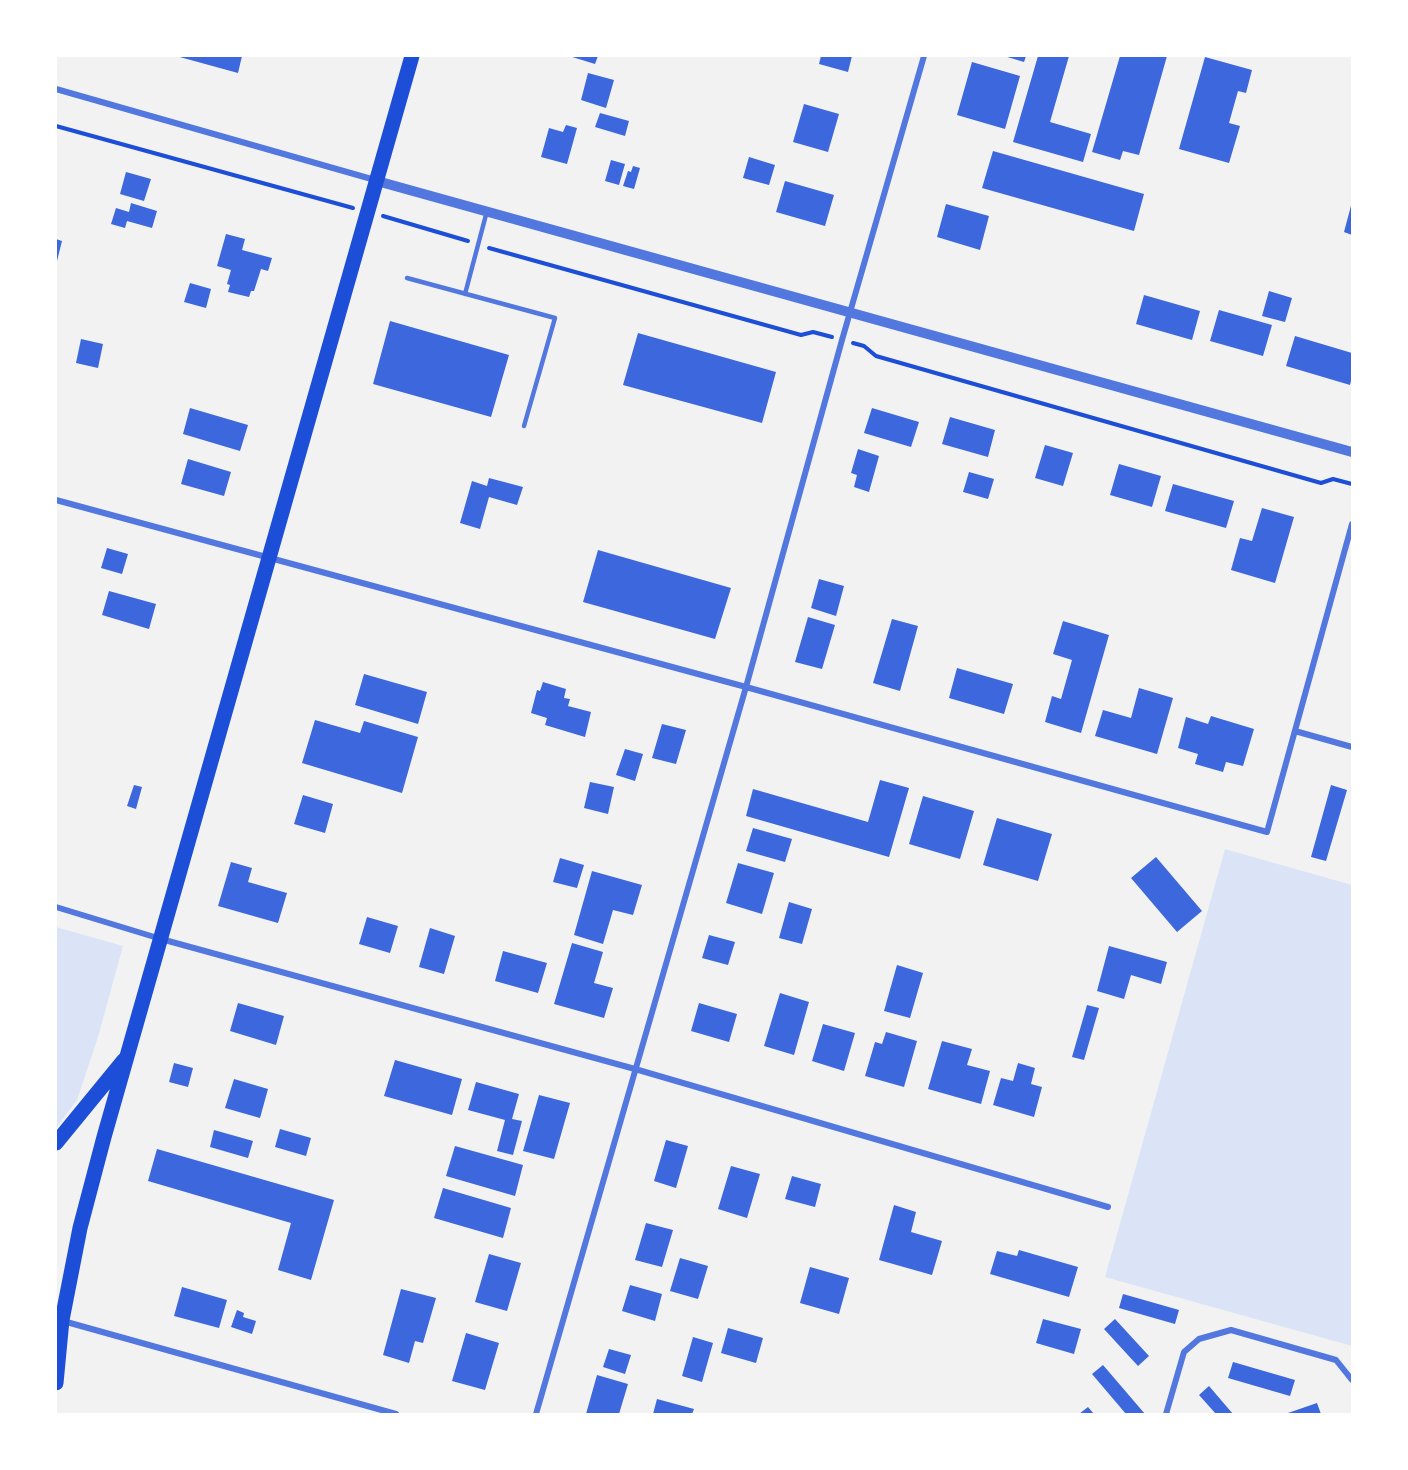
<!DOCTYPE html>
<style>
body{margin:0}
#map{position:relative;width:1408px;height:1470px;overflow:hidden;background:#f2f2f2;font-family:Overpass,sans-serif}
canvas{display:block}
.frame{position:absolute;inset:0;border:57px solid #fff;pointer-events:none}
</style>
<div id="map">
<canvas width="1408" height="1470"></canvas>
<div class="frame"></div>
</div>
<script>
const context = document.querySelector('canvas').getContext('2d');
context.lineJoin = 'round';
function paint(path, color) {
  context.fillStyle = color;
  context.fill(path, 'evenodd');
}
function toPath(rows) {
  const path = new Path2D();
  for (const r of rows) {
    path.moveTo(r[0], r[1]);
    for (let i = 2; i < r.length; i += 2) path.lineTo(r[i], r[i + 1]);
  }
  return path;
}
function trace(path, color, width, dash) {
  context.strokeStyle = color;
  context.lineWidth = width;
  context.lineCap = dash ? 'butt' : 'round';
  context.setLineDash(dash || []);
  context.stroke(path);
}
const green = toPath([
 [1225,849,1352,885,1352,1346,1105,1277],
 [56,927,123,946,98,1037,77,1100,56,1128]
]);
const building = toPath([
 [176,56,242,56,238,73],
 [569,56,598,56,595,64],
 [821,56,852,56,848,72,819,64],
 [1004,56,1026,56,1024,62],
 [1038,56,1069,56,1050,122,1091,134,1083,162,1013,142],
 [1120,56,1167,56,1139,155,1123,151,1120,160,1092,152],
 [1205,57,1252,70,1246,93,1238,91,1229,123,1240,126,1229,163,1179,149],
 [972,62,1020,76,1005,129,957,115],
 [588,73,614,80,606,108,581,100],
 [804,104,839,114,828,152,793,142],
 [600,113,629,121,625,136,595,127],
 [566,125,577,128,567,164,541,157,549,128,563,132],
 [993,151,1144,194,1134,231,982,188],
 [749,157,775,165,769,185,743,178],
 [611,160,625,164,619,185,605,181],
 [633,166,640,168,634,189,623,186,628,171,631,172],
 [126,172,151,179,144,201,120,194],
 [785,181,834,195,825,226,776,212],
 [1352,202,1352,235,1344,232],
 [131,203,157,211,152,228,127,221,125,228,111,224,116,208,129,212],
 [946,204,989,216,980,250,937,237],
 [226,234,245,239,242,250,272,258,268,271,261,269,254,291,251,291,249,297,228,292,230,285,227,284,231,270,217,266],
 [56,239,62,241,56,265],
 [190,283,211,289,206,308,184,302],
 [1269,291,1292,298,1285,322,1262,316],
 [1144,295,1200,311,1192,340,1136,324],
 [1219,310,1272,325,1263,356,1210,341],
 [390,321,509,355,491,417,373,384],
 [638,333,776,372,762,423,623,385],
 [1295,336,1352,353,1352,377,1350,385,1286,366],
 [81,339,103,344,98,368,76,363],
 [190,408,248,425,240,451,183,434],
 [872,408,919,422,911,447,864,433],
 [950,417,995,430,988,457,942,444],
 [1045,445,1073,453,1063,486,1035,478],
 [858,449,879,456,869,492,854,487,857,475,851,473],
 [188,459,231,472,224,496,181,484],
 [1119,464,1161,476,1152,507,1110,495],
 [969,472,994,479,988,499,963,492],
 [489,478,523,487,517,505,489,497,480,529,460,523,472,481,487,486],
 [1173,484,1234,501,1226,528,1165,511],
 [1262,508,1294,517,1275,583,1231,570,1240,538,1252,541],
 [107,548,128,554,122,574,101,568],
 [598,550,731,588,715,639,583,602],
 [819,579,844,586,836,616,811,608],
 [109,591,156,604,149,629,102,615],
 [808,617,835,625,822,669,795,662],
 [892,619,918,626,900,691,873,683],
 [1063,621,1109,635,1081,733,1045,722,1052,696,1061,699,1072,660,1053,654],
 [957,668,1013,684,1004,714,949,698],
 [364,674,427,692,418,724,355,705],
 [543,682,566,689,564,698,570,699,568,706,591,712,585,737,545,725,547,718,531,713,537,690,540,691],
 [1139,688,1173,698,1157,754,1095,736,1103,710,1131,718],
 [1211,716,1254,729,1243,766,1226,762,1223,772,1195,764,1198,754,1178,748,1186,717,1208,724],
 [315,720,360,733,364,721,418,737,402,793,302,763],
 [662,724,686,730,676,764,652,758],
 [625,749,643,754,635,781,616,775],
 [880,780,909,788,889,857,746,816,753,789,868,822],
 [590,782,614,787,608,814,584,808],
 [134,785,142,787,136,809,127,806],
 [1331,785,1347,790,1326,861,1311,857],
 [303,795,333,804,325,833,294,824],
 [923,796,974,811,960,859,909,844],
 [997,818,1052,834,1038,881,983,865],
 [753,828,792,839,785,862,746,851],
 [1156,857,1202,911,1177,932,1131,878],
 [560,858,584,865,577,888,553,882],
 [231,862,252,868,248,882,287,893,278,923,218,906],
 [738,863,774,873,762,914,726,903],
 [592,871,642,885,633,915,613,910,603,944,574,935],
 [789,902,812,909,802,944,779,938],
 [367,917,398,926,390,953,359,944],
 [430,928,455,936,444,974,419,967],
 [709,935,735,942,728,965,702,958],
 [572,943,603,952,594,983,613,988,604,1018,554,1004],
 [1109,946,1167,962,1161,984,1131,975,1124,999,1097,991],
 [503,951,547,963,538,993,495,981],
 [897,965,923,973,910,1018,884,1011],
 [780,993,809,1002,794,1055,764,1046],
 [238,1003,284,1016,276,1045,230,1031],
 [699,1003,737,1014,729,1042,691,1031],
 [1087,1005,1099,1008,1084,1060,1072,1057],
 [823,1024,855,1033,844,1071,812,1061],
 [886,1032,917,1041,904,1087,865,1076,875,1042,882,1044],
 [942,1041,972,1049,967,1065,990,1071,981,1104,928,1089],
 [395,1060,462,1079,452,1115,384,1096],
 [174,1063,193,1068,188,1087,169,1082],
 [1018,1063,1035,1068,1031,1084,1042,1087,1034,1117,993,1105,1001,1078,1013,1081],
 [234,1079,268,1089,260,1118,225,1108],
 [476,1082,519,1094,512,1119,522,1121,513,1155,497,1151,505,1120,468,1110],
 [539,1095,570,1103,554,1159,523,1151],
 [280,1129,311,1138,306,1156,275,1147],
 [214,1130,253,1141,248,1158,210,1147],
 [666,1140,688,1146,676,1188,654,1181],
 [455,1146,523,1165,515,1196,446,1176],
 [157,1149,334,1200,311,1280,278,1270,291,1223,148,1181],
 [731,1166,760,1174,747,1218,718,1209],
 [792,1176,821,1184,815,1207,785,1199],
 [443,1188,511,1208,503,1238,434,1218],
 [894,1205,916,1212,911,1232,942,1241,932,1275,879,1260],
 [646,1223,673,1230,662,1267,635,1260],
 [1019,1250,1078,1267,1069,1297,990,1274,997,1251,1017,1256],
 [489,1254,521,1263,507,1311,475,1302],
 [680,1258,708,1266,698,1299,670,1291],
 [810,1267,849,1278,839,1314,800,1303],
 [630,1285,662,1294,655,1321,622,1311],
 [182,1287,227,1300,219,1328,174,1316],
 [401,1289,436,1298,423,1343,415,1341,409,1363,383,1355],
 [1123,1294,1179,1310,1175,1324,1119,1308],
 [237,1310,244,1313,243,1317,256,1321,252,1334,231,1327],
 [1043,1319,1081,1329,1074,1354,1036,1343],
 [1115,1319,1149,1356,1138,1366,1104,1329],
 [728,1328,763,1338,756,1363,721,1353],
 [466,1333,499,1343,485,1390,452,1381],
 [693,1337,713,1343,702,1382,682,1376],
 [609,1349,631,1355,625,1374,603,1367],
 [1233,1362,1295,1380,1290,1396,1228,1378],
 [1103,1365,1145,1414,1126,1414,1092,1374],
 [597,1375,628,1384,619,1414,586,1414],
 [1209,1386,1233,1414,1216,1414,1199,1395],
 [657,1399,694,1409,692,1414,653,1414],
 [1317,1403,1321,1414,1285,1414],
 [1088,1407,1094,1414,1079,1414]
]);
const path = toPath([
 [56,126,353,208],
 [383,216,468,241],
 [489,248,801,335,813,332,832,337],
 [853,343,864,346,876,356,1321,483,1333,479,1352,484]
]);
const service = toPath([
 [407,278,555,318,524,426],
 [465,294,487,211]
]);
const minor = toPath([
 [56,89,375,180],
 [56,500,746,687,1267,832,1352,524],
 [1295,731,1352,747],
 [56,907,161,939,635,1069,1108,1207],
 [63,1321,396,1414],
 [536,1414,746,687,842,340,924,56],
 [1166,1414,1184,1352,1199,1339,1231,1330,1336,1360,1352,1380]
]);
const tertiary = toPath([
 [377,181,1352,452]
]);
const primary = toPath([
 [56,1143,124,1060],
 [56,1383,62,1320,80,1228,104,1137,412,56]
]);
paint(green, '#dbe4f7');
paint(building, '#3d67dc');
trace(path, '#1d4ed8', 4);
trace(service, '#5277de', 4.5);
trace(minor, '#5277de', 6);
trace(tertiary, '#5277de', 10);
trace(primary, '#1d4ed8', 15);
</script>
